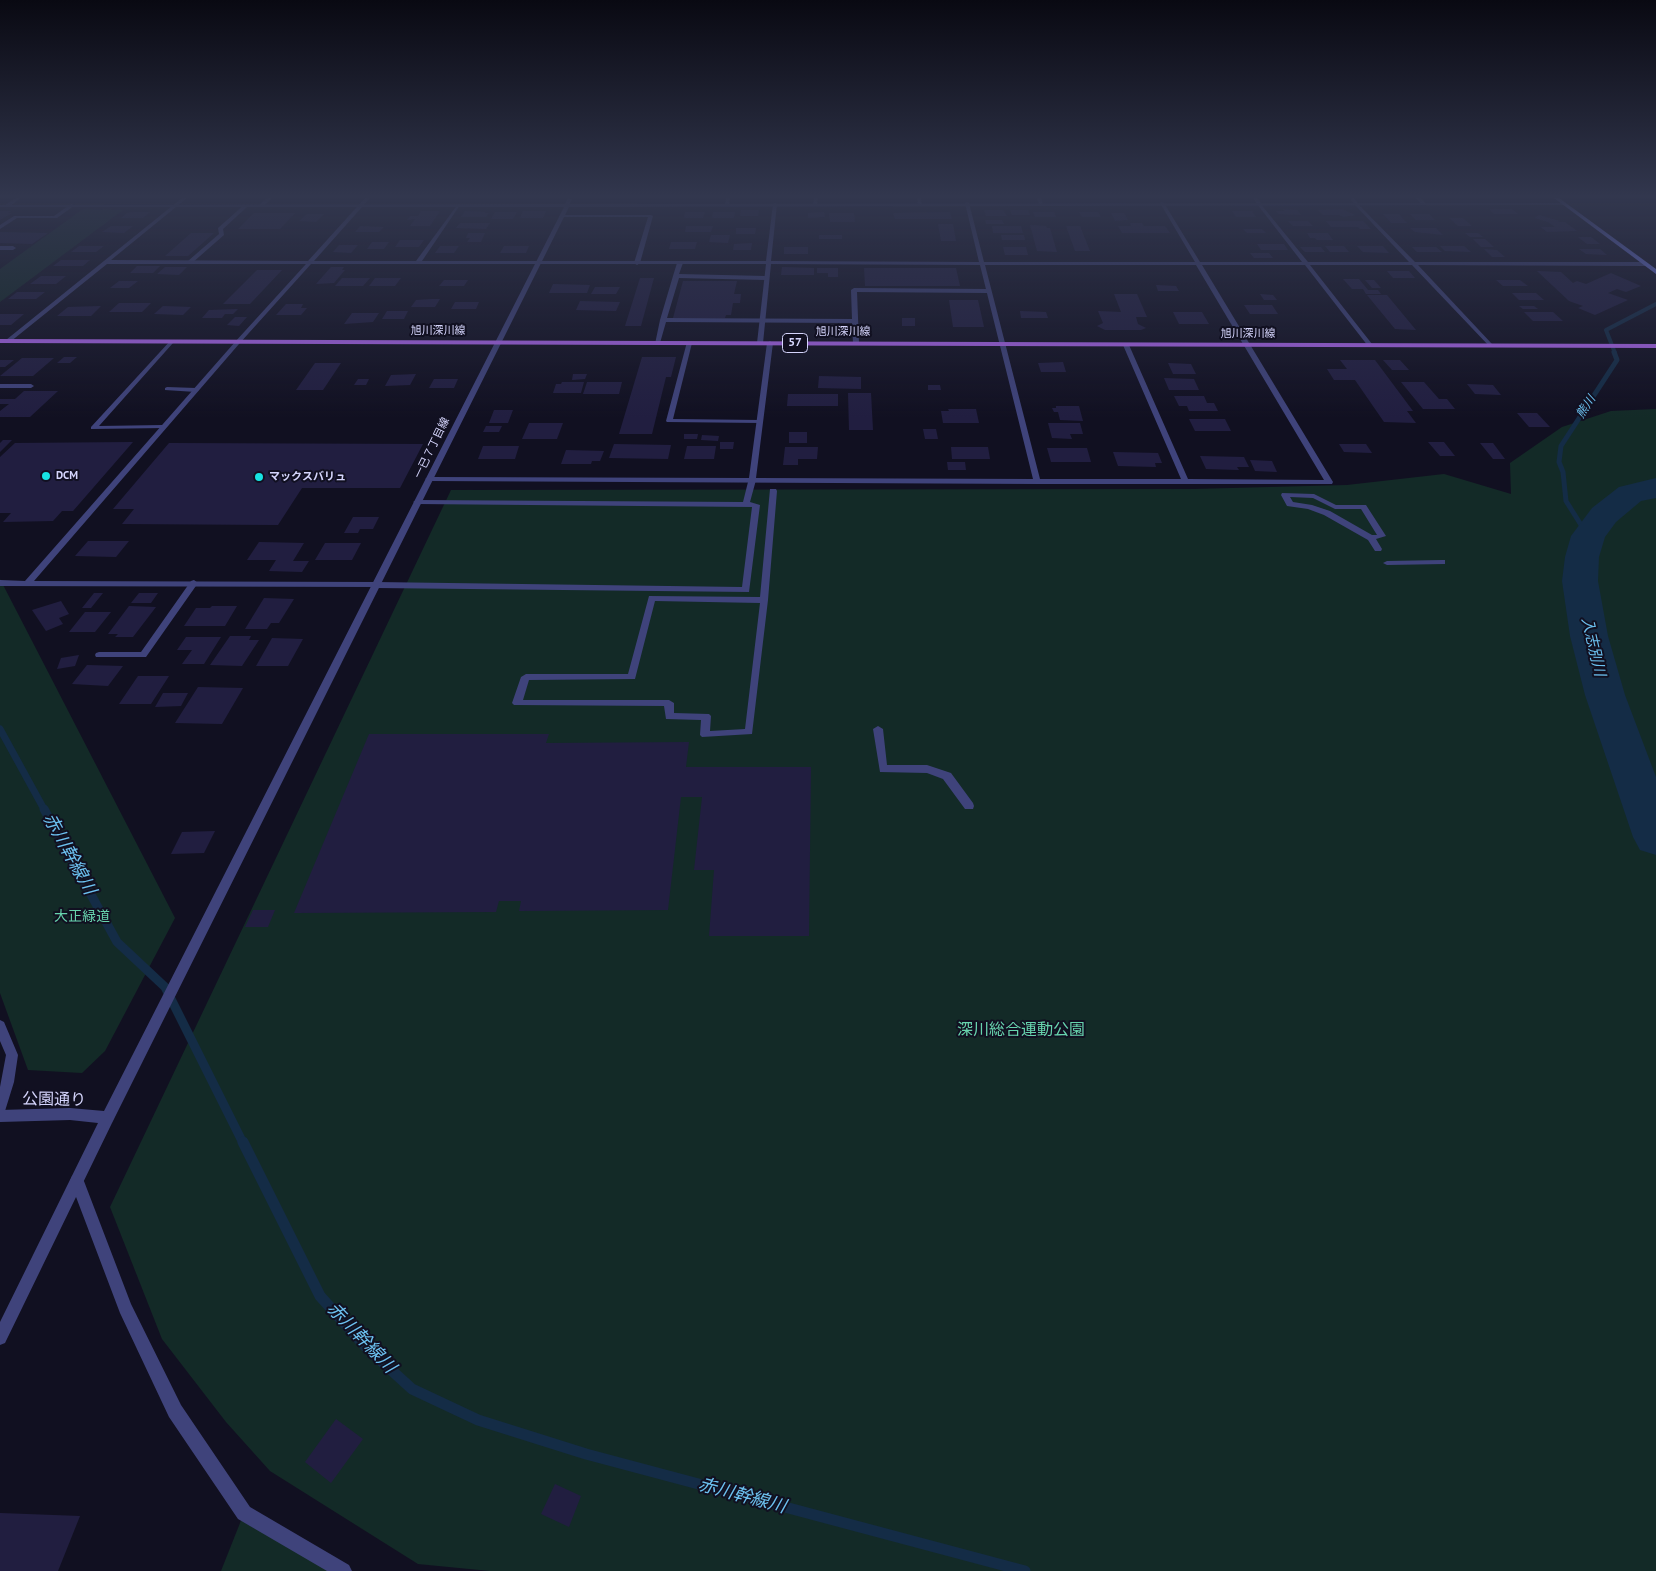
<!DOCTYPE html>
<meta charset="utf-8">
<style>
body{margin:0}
canvas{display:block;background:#111021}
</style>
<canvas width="1656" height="1571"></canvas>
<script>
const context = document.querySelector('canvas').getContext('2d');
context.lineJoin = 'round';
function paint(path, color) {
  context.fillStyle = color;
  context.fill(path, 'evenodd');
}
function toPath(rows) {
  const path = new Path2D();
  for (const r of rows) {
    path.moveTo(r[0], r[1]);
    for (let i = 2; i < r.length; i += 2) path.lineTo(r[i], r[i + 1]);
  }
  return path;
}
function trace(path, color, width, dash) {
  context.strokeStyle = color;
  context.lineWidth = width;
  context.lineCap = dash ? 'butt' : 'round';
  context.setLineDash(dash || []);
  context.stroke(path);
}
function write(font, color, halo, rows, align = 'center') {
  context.font = font + ' "PT Sans","Noto Sans JP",sans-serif';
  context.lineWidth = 4;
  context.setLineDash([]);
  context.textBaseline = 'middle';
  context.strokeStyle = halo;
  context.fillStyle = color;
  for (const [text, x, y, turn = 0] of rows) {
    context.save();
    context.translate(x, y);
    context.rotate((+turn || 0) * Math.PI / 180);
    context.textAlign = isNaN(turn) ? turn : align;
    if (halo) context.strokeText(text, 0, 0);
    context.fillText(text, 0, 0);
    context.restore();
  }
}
const green = toPath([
 [83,209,123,210,0,302,0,269],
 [1656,409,1656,1571,490,1571,418,1564,270,1471,226,1422,162,1339,110,1207,451,490,1194,489,1347,485,1444,474,1511,494,1510,463,1562,427,1611,411],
 [0,579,175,918,105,1051,82,1073,28,1070,0,993],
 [244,1513,343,1571,221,1571]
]);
const streamFar4 = toPath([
 [1615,353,1606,330,1656,304]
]);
const streamFar3 = toPath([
 [1588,536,1566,501,1563,472,1559,462,1561,446,1617,360,1614,352]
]);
const streamFar2 = toPath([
 [0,729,45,811]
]);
const streamFar1 = toPath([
 [44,809,117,942,165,987,243,1143]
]);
const stream = toPath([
 [243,1142,320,1296,366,1347,412,1389,478,1420,586,1454,1025,1571]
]);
const river = toPath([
 [1656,478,1656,498,1641,501,1616,522,1605,537,1599,557,1598,581,1608,636,1625,695,1656,777,1656,855,1640,850,1633,837,1585,695,1570,636,1562,581,1565,557,1571,536,1592,508,1619,487,1656,478]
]);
const building = toPath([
 [1283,209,1297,210,1301,215,1279,214,1276,211,1285,211],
 [1342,209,1355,215,1344,217,1339,215,1323,215,1318,210],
 [1489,209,1512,209,1518,214,1494,214],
 [741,210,759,210,758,216,740,216],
 [984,210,1003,210,1007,216,986,216],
 [1010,210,1028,210,1030,215,1012,215],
 [0,211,11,211,8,213,12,213,0,220],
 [421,211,440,211,430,226,410,226,415,219,407,220,410,216,418,216],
 [465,211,485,212,485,213,489,213,486,217,461,217],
 [523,211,546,211,543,218,520,218],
 [1232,211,1252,211,1256,217,1236,217],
 [133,212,150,212,143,218,121,218,127,213],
 [495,212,517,212,513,219,491,219],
 [685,212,705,212,703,218,684,218],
 [713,212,735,212,734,218,712,218],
 [824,212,825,217,808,218,808,213],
 [950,212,952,219,895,219,893,213],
 [1033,212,1054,212,1056,217,1035,217],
 [1079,212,1098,212,1101,217,1082,217],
 [254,213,295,213,280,229,238,229],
 [829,213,854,213,855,222,830,222],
 [1111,213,1124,213,1128,220,1115,221],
 [307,214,324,214,316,222,299,221],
 [1383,214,1399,214,1407,223,1391,223],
 [1410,214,1429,214,1435,220,1416,220],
 [1539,215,1560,221,1558,222,1565,222,1577,231,1547,232,1541,227,1555,227,1548,222,1534,218],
 [1449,218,1463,218,1472,226,1458,226],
 [985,220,1002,220,1004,224,986,224],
 [1288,221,1308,221,1313,226,1293,226],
 [1326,221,1363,221,1371,229,1360,229,1358,227,1331,227],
 [460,223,490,223,486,229,456,228],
 [1130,223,1142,223,1144,226,1165,226,1170,233,1122,233,1118,226,1131,226],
 [938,224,953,224,956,241,941,241],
 [1030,225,1046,226,1047,228,1050,228,1057,252,1037,251],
 [111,226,133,226,124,233,102,232],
 [360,226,384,227,379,232,355,232],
 [686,226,713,226,711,232,685,232],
 [992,226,1021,226,1023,233,993,233],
 [1066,226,1080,226,1090,251,1075,251],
 [736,228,756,228,755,234,736,234],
 [1410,228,1436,228,1443,235,1415,232],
 [1243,229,1262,229,1266,233,1247,233],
 [0,232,48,233,32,244,0,243],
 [191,233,214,233,188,256,165,256],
 [468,233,485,233,481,242,467,242,470,238,466,238],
 [1307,233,1328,233,1333,240,1317,240,1315,238,1310,238],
 [1465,233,1478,233,1483,237,1470,237],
 [711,235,730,235,728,243,709,242],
 [819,235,842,235,842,239,819,239],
 [1001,235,1024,235,1025,240,1002,240],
 [1578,237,1591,237,1600,244,1587,244],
 [1473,239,1485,239,1494,247,1481,247],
 [400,240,424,240,419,247,395,247],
 [372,242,389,242,384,249,367,249],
 [671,242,697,242,695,249,669,249],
 [752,243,751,250,733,250,734,244],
 [1257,244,1284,244,1288,250,1261,250],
 [339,245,358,245,351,253,333,252],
 [79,246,104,246,96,252,71,252],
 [440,246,459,246,454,253,435,253],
 [504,246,529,246,526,253,500,253],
 [1325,246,1344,246,1349,252,1330,252],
 [1357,246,1383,246,1389,253,1363,252],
 [1440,246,1464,246,1471,252,1445,251],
 [784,247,808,247,808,254,784,254],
 [1003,247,1026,247,1028,255,1005,255],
 [1300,247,1321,247,1325,252,1305,252],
 [1412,247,1436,247,1442,252,1417,252],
 [1484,249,1497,250,1505,257,1492,257],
 [1579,249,1600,249,1607,255,1586,254],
 [1250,253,1269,253,1273,258,1254,258],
 [61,260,90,260,83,266,53,266],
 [137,266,160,266,153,273,130,273],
 [165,267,187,267,179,275,157,274],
 [331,267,344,267,342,270,345,270,334,283,316,284],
 [782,267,814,268,814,275,781,275],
 [817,268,838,268,838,277,828,277,828,273,817,273],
 [864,268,956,268,960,286,865,286],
 [257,270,282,270,250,304,223,304],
 [1387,271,1409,271,1415,278,1393,278],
 [1537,271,1561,272,1573,283,1577,281,1586,284,1611,273,1641,286,1626,292,1617,289,1608,293,1628,300,1595,315,1578,308,1583,306,1569,301],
 [41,276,66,276,56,284,30,284],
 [342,278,370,278,363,286,335,286],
 [375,278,401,278,395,286,369,286],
 [640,278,654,278,641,326,625,326],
 [1343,279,1359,279,1368,290,1378,290,1381,294,1366,294,1363,289,1352,289],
 [444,280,468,280,464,286,439,286],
 [1365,280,1374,280,1381,288,1372,288],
 [1496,280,1520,280,1528,286,1503,286],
 [119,281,138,281,129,288,110,288],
 [683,281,737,281,734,294,741,294,740,303,733,303,731,315,726,315,725,318,673,318],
 [553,284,590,285,587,293,549,293],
 [1156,285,1176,286,1179,291,1158,291],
 [595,287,620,287,616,294,591,294],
 [17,292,45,292,36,299,8,299],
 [1512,293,1536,293,1544,300,1519,300],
 [1114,294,1137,294,1147,317,1136,317,1138,324,1146,328,1141,330,1105,330,1097,326,1103,323,1098,311,1121,312],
 [1260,294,1273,295,1277,300,1264,300],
 [1367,295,1387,295,1416,330,1395,329],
 [432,299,440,299,435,307,411,307,416,300],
 [949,300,978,300,984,327,953,327],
 [580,301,620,302,616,311,576,310],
 [455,302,479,302,476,309,451,309],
 [119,303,151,303,142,312,109,312],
 [286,304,303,304,301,308,307,308,301,315,276,315],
 [1244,305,1272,305,1278,314,1250,314],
 [101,306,91,316,57,316,68,307],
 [163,306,191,307,183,315,154,314],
 [1519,306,1534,306,1538,309,1523,309],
 [238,309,233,314,225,314,222,318,202,318,209,310],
 [387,311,408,311,404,319,382,319],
 [1020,311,1046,312,1048,318,1021,318],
 [1173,312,1202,312,1209,324,1179,324],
 [1524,312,1553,312,1563,321,1533,321],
 [352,313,379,313,373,322,344,324],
 [0,314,24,314,11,325,0,325],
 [235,317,247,317,239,326,227,325],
 [902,318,915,318,915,326,902,326],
 [64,357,77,357,70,363,57,363],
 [642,357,676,357,671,377,666,377,652,434,619,434],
 [22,358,54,358,33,376,0,376],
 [0,360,14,360,5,367,0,367],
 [1340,360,1375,360,1413,411,1407,411,1416,423,1384,422,1355,380,1334,380,1327,369,1347,369],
 [1383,360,1400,360,1409,370,1392,370],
 [1063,362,1066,372,1041,372,1038,363],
 [315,363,341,363,323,390,296,390],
 [1168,363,1191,364,1196,374,1173,374],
 [416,374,410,385,385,386,391,375],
 [573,374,587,374,585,379,572,380],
 [819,376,861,377,861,389,818,388],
 [1164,378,1194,379,1199,390,1169,390],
 [358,379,369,379,366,385,354,385],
 [434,379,458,379,454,388,429,388],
 [562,382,584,382,581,393,553,393,556,384,561,384],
 [587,382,622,382,619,394,583,394],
 [1401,382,1424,382,1439,399,1447,399,1455,409,1423,409],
 [1467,384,1493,385,1501,395,1475,394],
 [928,385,940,385,941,390,928,390],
 [24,391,58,391,30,417,0,417,0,411,9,404,0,404,0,399,15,399],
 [848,393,871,393,873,430,849,430],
 [788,394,838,394,838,406,787,406],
 [1174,396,1204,396,1207,403,1214,403,1218,411,1189,411,1187,406,1179,406],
 [1056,406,1079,406,1083,421,1060,420,1058,412,1054,412,1052,408,1056,408],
 [948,409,976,409,979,423,943,423,941,411,949,411],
 [494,410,513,410,508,423,489,423],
 [1517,413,1537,413,1550,427,1529,427],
 [1189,419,1225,419,1231,431,1195,431],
 [529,423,563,423,557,439,522,439],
 [1048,423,1080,423,1083,434,1070,434,1072,439,1052,438],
 [486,426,502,426,499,432,483,432],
 [923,429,936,429,938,439,925,439],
 [789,432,807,432,807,443,789,443],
 [684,434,698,434,697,439,684,439],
 [702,435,719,436,718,441,701,440],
 [3,440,12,440,0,452,0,443],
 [133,442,73,511,62,511,53,521,3,522,11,513,0,513,0,457,15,443],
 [720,442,734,442,733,449,720,449],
 [1428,442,1444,442,1455,456,1440,456],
 [169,443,423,444,400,488,302,488,278,525,122,524,134,509,113,509],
 [1480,443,1493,443,1505,459,1493,459],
 [614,444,671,445,668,459,609,458],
 [1339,444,1366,444,1372,453,1344,452],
 [483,446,519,446,515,459,478,459],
 [687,446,716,446,714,459,684,459],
 [785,447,818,447,817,459,798,459,798,465,783,465],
 [951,447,988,447,990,459,952,459],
 [1047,448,1087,448,1091,462,1051,462],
 [566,450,604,451,600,461,592,461,591,464,561,464],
 [1113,452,1158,453,1162,463,1155,463,1156,467,1118,466],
 [1200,456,1244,457,1249,467,1237,467,1239,470,1206,469],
 [1250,460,1272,461,1277,472,1255,471],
 [947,462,965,462,966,470,948,470],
 [353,517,379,517,373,529,360,529,358,533,344,533],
 [88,541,129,541,116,557,75,556],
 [259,542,304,543,293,561,309,561,302,572,269,571,276,560,247,560],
 [325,543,361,543,352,560,315,560],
 [94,593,103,593,91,608,82,608],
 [139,593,158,593,151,603,131,603],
 [264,598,294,599,279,623,271,623,267,629,245,629],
 [61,601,69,614,59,618,63,624,46,631,32,610],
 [129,606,156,607,133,637,115,637,118,634,108,634],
 [212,606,237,606,225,626,184,626,196,608,210,608],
 [85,612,111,612,95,632,69,632],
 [230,636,251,636,249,640,259,640,242,666,210,665],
 [186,637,221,637,204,664,182,664,192,650,177,650],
 [272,638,303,639,288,666,256,666],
 [79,655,75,666,57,669,61,658],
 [87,665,123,666,108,686,72,684],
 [138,676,169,676,151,704,119,704],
 [198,687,243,688,222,724,175,723],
 [163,693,188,693,181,706,155,707],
 [369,734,549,734,546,743,689,742,686,767,811,767,809,936,709,936,714,870,694,870,702,797,681,797,668,910,519,911,521,901,499,901,496,912,294,913],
 [215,831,204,853,171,854,182,832],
 [253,910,275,910,268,927,245,927],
 [336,1419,363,1439,331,1483,305,1462],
 [555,1484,581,1496,569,1527,541,1514],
 [0,1513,80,1516,58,1571,0,1571]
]);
const service = toPath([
 [16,198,21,198,9,207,5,207,5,205,16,198],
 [267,198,272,198,263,207,259,207,259,205,267,198],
 [726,198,730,198,729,205,725,204,726,198],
 [814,198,818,198,817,205,813,204,814,198],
 [917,198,921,198,922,205,918,205,917,198],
 [1037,198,1041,198,1043,204,1039,204,1037,198],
 [1253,198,1257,198,1261,203,1257,204,1253,198],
 [1350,198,1354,198,1359,205,1355,205,1350,198],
 [1416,198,1421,198,1426,204,1422,205,1416,198],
 [71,204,75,205,57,218,17,218,0,229,0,225,14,216,54,216,71,204],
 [244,205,248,206,223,229,224,235,192,263,188,263,188,261,219,234,218,228,244,205],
 [561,215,651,215,653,216,640,263,637,265,634,263,648,217,559,217,561,215],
 [0,246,13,246,16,248,13,250,0,250,0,246],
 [680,261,683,263,679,274,766,276,769,278,766,280,679,278,667,318,852,319,851,290,854,288,988,289,991,291,988,293,857,292,859,343,856,345,853,343,852,323,666,322,660,343,655,344,660,320,673,276,677,263,680,261],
 [171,340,174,342,173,343,99,426,163,425,165,426,165,428,91,429,91,427,171,340],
 [687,342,692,343,673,419,760,420,762,421,762,423,667,422,666,421,687,342],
 [0,384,31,384,34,386,31,388,0,388,0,384],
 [167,387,196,388,199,390,196,392,165,390,165,388,167,387],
 [749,478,756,480,750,502,760,505,749,592,376,588,372,585,376,582,742,587,752,507,417,504,413,502,417,500,743,502,749,478],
 [194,580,198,583,146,657,96,657,95,655,96,653,99,652,141,652,191,581,194,580]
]);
const pedestrian = toPath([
 [770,489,776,489,777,491,768,600,752,734,702,737,700,735,701,720,666,719,664,706,514,705,512,703,521,677,526,674,628,674,649,596,760,597,770,489],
 [655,601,760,603,745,729,710,731,711,716,709,714,674,713,674,703,669,700,523,700,529,680,635,679,655,601],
 [1282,493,1314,494,1336,505,1366,505,1386,536,1376,539,1382,549,1381,551,1375,551,1368,540,1324,515,1308,509,1287,506,1281,495,1282,493],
 [1290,497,1313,498,1335,509,1361,509,1377,535,1372,535,1330,511,1312,505,1293,502,1290,497],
 [1442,560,1445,560,1445,564,1387,565,1383,563,1387,561,1442,560],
 [878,726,883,729,887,765,927,765,951,773,973,803,974,806,973,809,965,809,943,779,927,773,880,772,873,729,878,726]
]);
const minor = toPath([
 [182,198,187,198,111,260,308,261,365,198,370,198,314,261,416,261,458,204,460,205,422,261,766,261,773,204,775,203,777,204,771,261,979,262,965,203,967,202,969,203,984,262,1195,262,1160,203,1162,202,1164,203,1200,262,1302,262,1257,204,1259,202,1308,262,1409,262,1355,205,1357,203,1415,262,1645,262,1648,264,1645,266,1418,265,1492,344,1493,345,1490,347,1412,265,1310,265,1372,344,1373,345,1370,347,1368,346,1305,265,1202,265,1333,482,1332,484,1037,484,429,481,425,479,429,477,749,478,767,343,770,341,773,343,756,478,1033,479,980,265,771,264,763,343,760,345,757,343,766,264,311,264,239,344,34,581,376,582,380,585,379,587,0,586,0,580,25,581,235,342,306,264,107,264,10,342,6,342,6,340,182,198],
 [985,265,1196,265,1324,480,1188,479,1129,345,1126,343,1123,345,1181,479,1040,479,985,265],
 [0,1020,4,1022,18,1055,14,1082,5,1111,0,1113,0,1087,6,1055,0,1041,0,1020],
 [77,1174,82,1176,131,1304,181,1405,250,1507,349,1565,352,1571,327,1571,238,1519,169,1417,120,1313,70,1181,72,1176,77,1174]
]);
const tertiary = toPath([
 [568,198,572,199,570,204,1564,203,1566,204,1564,205,569,207,112,1123,5,1343,0,1345,0,1322,98,1123,70,1120,0,1122,0,1110,70,1108,104,1111,564,207,0,207,0,205,565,204,568,198]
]);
const secondary = toPath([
 [1554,198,1559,198,1656,269,1656,274,1554,198]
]);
const primary = toPath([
 [0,339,1656,344,1656,348,0,343,0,339]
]);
const markers = [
 [46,476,5,"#17e3e2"],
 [259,477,5,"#17e3e2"]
];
const farStreetnames = [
 ["旭川深川線",438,331],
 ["旭川深川線",843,332],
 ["旭川深川線",1248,334],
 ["一已７丁目線",432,448,-64]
];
const farPoinames = [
 ["DCM",56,476],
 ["マックスバリュ",269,477]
];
const shields = [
 [795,343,25]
];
const shieldNames = [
 ["57",795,343]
];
const farWaternames = [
 ["熊川",1586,407,-57]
];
const parkNames = [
 ["大正緑道",82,917]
];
const waterNames = [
 ["入志別川",1593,647,77]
];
const nearParknames = [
 ["深川総合運動公園",1021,1030]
];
const nearStreetnames = [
 ["公園通り",54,1100,1]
];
const nearWaternames = [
 ["赤川幹線川",69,854,61],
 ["赤川幹線川",361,1338,46],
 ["赤川幹線川",742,1496,15]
];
paint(green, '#132a27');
trace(streamFar4, '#142c46', 4);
trace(streamFar3, '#142c46', 5);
trace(streamFar2, '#142c46', 7);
trace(streamFar1, '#142c46', 9);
trace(stream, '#142c46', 11);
paint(river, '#142c46');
paint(building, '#211e40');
paint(service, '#3f437b');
paint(pedestrian, '#3f437b');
paint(minor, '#3f437b');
paint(tertiary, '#3f437b');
paint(secondary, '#757ff1');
paint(primary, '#ad66ef');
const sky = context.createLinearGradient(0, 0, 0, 418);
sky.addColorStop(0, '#090912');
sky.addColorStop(0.47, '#32374e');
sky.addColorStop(1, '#32374e00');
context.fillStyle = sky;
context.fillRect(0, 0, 1656, 418);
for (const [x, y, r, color] of markers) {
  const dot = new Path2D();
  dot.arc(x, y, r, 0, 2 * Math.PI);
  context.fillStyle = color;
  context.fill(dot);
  trace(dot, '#111021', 2);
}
write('11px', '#d4d4fb', '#111021', farStreetnames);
write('bold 11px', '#d4d4fb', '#111021', farPoinames, 'left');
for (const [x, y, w] of shields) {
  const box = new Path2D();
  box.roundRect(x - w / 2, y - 9.5, w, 19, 4);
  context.fillStyle = '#111021';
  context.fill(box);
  trace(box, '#d4d4fb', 1);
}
write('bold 12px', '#d4d4fb', null, shieldNames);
write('italic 12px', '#6cc1f0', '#111021', farWaternames);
write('14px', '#67d3ad', '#111021', parkNames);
write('italic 15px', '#6cc1f0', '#111021', waterNames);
write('16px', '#67d3ad', '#111021', nearParknames);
write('16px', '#d4d4fb', '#111021', nearStreetnames);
write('italic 18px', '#6cc1f0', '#111021', nearWaternames);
</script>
